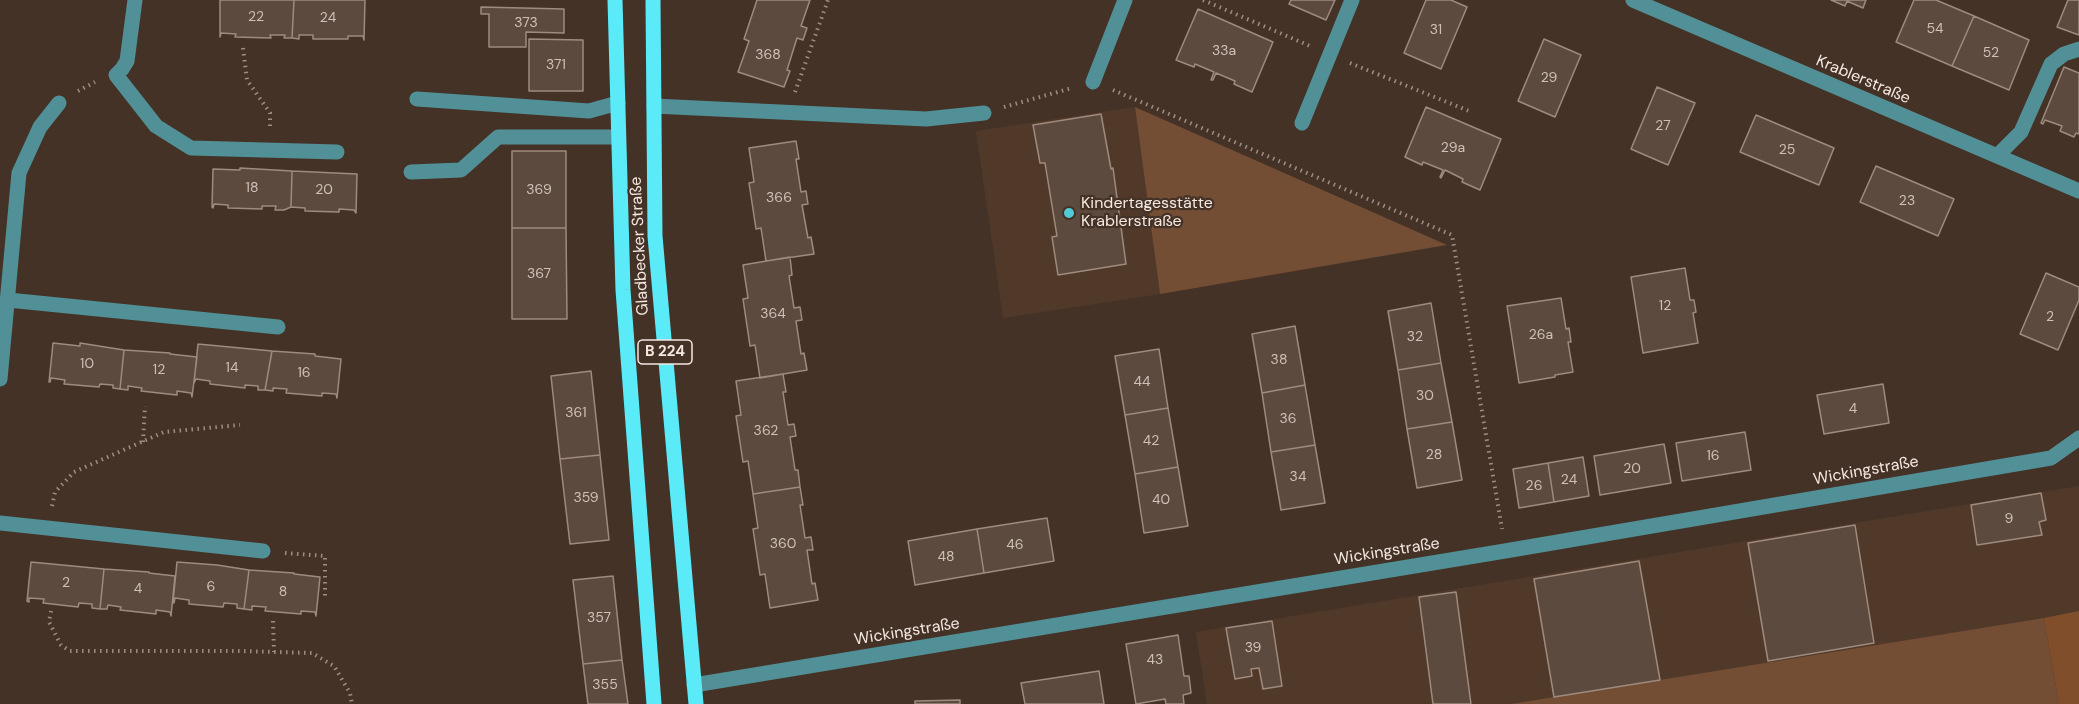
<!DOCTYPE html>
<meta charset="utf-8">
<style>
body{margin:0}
canvas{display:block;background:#443227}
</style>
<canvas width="2079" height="704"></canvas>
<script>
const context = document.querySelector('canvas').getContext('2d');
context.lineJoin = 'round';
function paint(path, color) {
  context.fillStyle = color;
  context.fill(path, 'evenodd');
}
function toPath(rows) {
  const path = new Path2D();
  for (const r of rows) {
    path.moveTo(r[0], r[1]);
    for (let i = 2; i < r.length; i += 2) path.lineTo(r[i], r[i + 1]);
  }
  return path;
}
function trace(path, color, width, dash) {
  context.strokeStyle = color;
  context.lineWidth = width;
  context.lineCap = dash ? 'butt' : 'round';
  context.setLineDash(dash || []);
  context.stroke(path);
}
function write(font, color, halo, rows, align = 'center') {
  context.font = font + ' "DM Sans",sans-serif';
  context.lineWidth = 4.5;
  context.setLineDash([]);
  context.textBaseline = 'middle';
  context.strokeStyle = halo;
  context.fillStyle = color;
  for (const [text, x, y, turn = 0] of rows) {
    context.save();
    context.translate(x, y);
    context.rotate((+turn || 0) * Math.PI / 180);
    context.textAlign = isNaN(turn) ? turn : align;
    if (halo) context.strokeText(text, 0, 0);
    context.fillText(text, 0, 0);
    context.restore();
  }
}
const built = toPath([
 [1135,107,1160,294,1003,318,976,131],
 [2079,486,2079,704,1207,704,1196,632]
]);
const green = toPath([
 [1135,107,1447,245,1160,294],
 [2044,618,2059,704,1511,704]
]);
const forest = toPath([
 [2079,611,2079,704,2059,704,2044,618]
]);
const building = toPath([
 [220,0,294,0,292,38,284,38,285,35,270,35,271,38,235,37,236,34,221,33,220,37,220,0],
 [294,0,365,0,364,40,363,36,348,36,348,39,313,39,313,35,299,35,299,39,292,38,294,0],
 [757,0,810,0,801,26,807,28,803,40,797,38,787,70,790,71,784,87,738,72,749,41,744,39,757,0],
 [1291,0,1335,0,1326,20,1289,4,1291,0],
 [1426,0,1451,0,1467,7,1441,69,1404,53,1426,0],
 [1831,0,1866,0,1863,8,1847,1,1845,6,1831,0],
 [1914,0,1936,0,1974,16,1952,66,1896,42,1914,0],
 [2068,0,2079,0,2079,35,2057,27,2068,0],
 [481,7,564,9,564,33,526,32,526,47,489,47,489,14,481,14,481,7],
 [1198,9,1273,42,1252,92,1234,84,1235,81,1216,73,1213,80,1211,80,1214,72,1195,64,1194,67,1176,60,1198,9],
 [1974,16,2029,40,2009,90,1952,66,1974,16],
 [529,39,583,40,583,91,529,91,529,39],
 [1544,39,1581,55,1555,117,1518,101,1544,39],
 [2064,67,2079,73,2079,134,2076,133,2074,137,2060,131,2062,126,2045,120,2043,124,2041,123,2064,67],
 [1657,87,1695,103,1668,165,1631,149,1657,87],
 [1426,107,1501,139,1480,190,1462,182,1463,179,1445,170,1441,178,1440,177,1443,170,1423,162,1422,165,1405,157,1426,107],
 [1101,114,1111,169,1113,168,1126,264,1058,275,1052,237,1057,236,1045,163,1040,163,1033,125,1101,114],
 [1756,115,1834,148,1819,185,1740,152,1756,115],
 [796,141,799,159,796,159,801,192,806,191,808,204,802,205,808,238,811,237,814,254,766,261,761,228,756,229,749,183,754,182,749,148,796,141],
 [512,151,566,151,566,228,512,228,512,151],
 [1876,166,1954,199,1938,236,1860,202,1876,166],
 [240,168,292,171,291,207,284,210,275,210,276,206,262,206,262,209,228,208,228,205,214,204,213,208,212,207,213,169,240,170,240,168],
 [292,171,357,174,356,213,354,210,339,209,339,212,305,211,305,208,291,207,292,171],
 [512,228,566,228,567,319,512,319,512,228],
 [790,257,792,275,789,276,794,308,800,307,802,320,796,321,801,354,804,353,807,370,760,378,755,345,750,346,743,299,748,298,743,265,790,257],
 [1685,268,1690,300,1694,300,1696,312,1693,313,1698,343,1643,353,1631,277,1685,268],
 [2046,273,2079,287,2079,300,2058,350,2020,334,2046,273],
 [1561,298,1566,329,1569,328,1571,342,1568,342,1573,372,1555,375,1555,377,1519,383,1507,306,1561,298],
 [1431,303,1441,363,1398,370,1388,311,1431,303],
 [1295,326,1305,385,1262,393,1252,334,1295,326],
 [53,343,80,346,80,343,124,350,120,389,113,388,113,385,100,384,99,387,64,384,65,380,51,378,50,382,49,382,53,343],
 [198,344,272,351,265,390,258,390,258,386,245,385,245,388,210,384,210,381,196,379,194,383,198,344],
 [1159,349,1168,408,1125,415,1115,356,1159,349],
 [124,350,170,353,170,354,197,357,192,397,191,393,177,391,177,395,141,391,142,388,128,386,128,390,120,389,124,350],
 [272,351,315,354,315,356,341,359,337,398,336,394,322,393,322,396,286,393,287,389,273,388,273,391,265,390,272,351],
 [1441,363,1452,422,1407,429,1398,370,1441,363],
 [591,371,600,455,560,459,551,376,591,371],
 [783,374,786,392,783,392,788,425,794,424,796,436,790,437,795,470,798,470,800,487,753,494,748,461,743,462,736,416,741,415,736,381,783,374],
 [1883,384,1889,423,1824,434,1817,395,1883,384],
 [1305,385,1315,445,1271,452,1262,393,1305,385],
 [1168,408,1178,467,1135,474,1125,415,1168,408],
 [1452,422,1462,480,1417,488,1407,429,1452,422],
 [1745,432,1751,470,1682,481,1676,443,1745,432],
 [1664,444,1671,483,1600,495,1594,456,1664,444],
 [1315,445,1325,503,1281,510,1271,452,1315,445],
 [600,455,609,540,570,544,560,459,600,455],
 [1583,457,1589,496,1554,502,1548,463,1583,457],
 [1548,463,1554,502,1519,508,1513,469,1548,463],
 [1178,467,1188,526,1144,533,1135,474,1178,467],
 [800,487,803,505,800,505,805,538,811,537,813,550,807,550,812,584,815,583,818,600,770,608,765,574,760,575,753,529,758,528,753,494,800,487],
 [2041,493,2046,520,2039,522,2042,535,1977,545,1971,505,2041,493],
 [1047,518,1054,561,984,573,977,529,1047,518],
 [1855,525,1874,643,1768,661,1748,543,1855,525],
 [977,529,984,573,915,585,908,541,977,529],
 [1639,561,1660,680,1554,697,1534,579,1639,561],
 [31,562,104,569,100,609,92,608,92,604,79,603,78,607,43,603,44,599,29,598,29,602,27,601,31,562],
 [177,562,217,565,249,570,244,609,237,608,237,604,224,603,223,607,189,604,189,600,175,598,174,603,173,602,177,562],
 [104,569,149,572,149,573,175,576,171,616,170,612,156,610,156,614,120,610,121,607,108,605,107,609,100,609,104,569],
 [249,570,294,573,294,574,320,577,316,616,315,612,301,611,301,614,265,611,266,607,252,606,252,610,244,609,249,570],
 [613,576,622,660,583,664,573,580,613,576],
 [1456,592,1471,704,1433,704,1419,597,1456,592],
 [1272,621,1282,686,1263,689,1259,668,1251,669,1252,676,1235,679,1226,628,1272,621],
 [1178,635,1184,676,1189,676,1191,693,1183,695,1184,704,1166,704,1165,699,1136,704,1126,644,1178,635],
 [622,660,628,704,588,704,583,664,622,660],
 [1099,671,1104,704,1025,704,1021,683,1099,671],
 [960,700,960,704,915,704,915,701,960,700]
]);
const path = toPath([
 [1203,0,1310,46],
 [243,48,247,80,270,113,270,127],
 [1350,63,1469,111],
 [1113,90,1452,235,1502,529],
 [78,91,95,82],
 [795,92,828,0],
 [1004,107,1072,88],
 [143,442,145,406],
 [52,506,55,492,74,472,164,432,240,425],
 [285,553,325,556,325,599],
 [51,611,49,622,61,645,70,651,241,651,312,653,334,666,350,693,352,704],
 [273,621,274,652]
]);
const minor = toPath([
 [135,0,127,61,122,69,116,75,156,126,191,148,337,152],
 [1633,0,2079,191],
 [1093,82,1125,0],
 [417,99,589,111,618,103],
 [654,106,926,119,984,113],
 [1302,123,1352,0],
 [1997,156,2021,132,2051,64,2064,54,2079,49],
 [411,172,461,170,498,137,618,137],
 [8,300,278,327],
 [0,379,19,173,40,127,59,103],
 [0,523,263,551],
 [694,685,1505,551,2051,458,2079,438]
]);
const major = toPath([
 [615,0,623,290,654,704],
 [653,0,655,236,696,704]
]);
const markers = [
 [1069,213,6,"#52cbd7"]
];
const numberNames = [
 ["22",256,17],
 ["24",328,18],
 ["373",526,23],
 ["54",1935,29],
 ["31",1436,30],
 ["33a",1224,51],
 ["52",1991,53],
 ["368",768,55],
 ["371",556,65],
 ["29",1549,78],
 ["27",1663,126],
 ["29a",1453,148],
 ["25",1787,150],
 ["18",252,188],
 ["20",324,190],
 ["369",539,190],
 ["366",779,198],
 ["23",1907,201],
 ["367",539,274],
 ["12",1665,306],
 ["364",773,314],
 ["2",2050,317],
 ["26a",1541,335],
 ["32",1415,337],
 ["38",1279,360],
 ["10",87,364],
 ["14",232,368],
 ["12",159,370],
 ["16",304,373],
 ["44",1142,382],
 ["30",1425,396],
 ["4",1853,409],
 ["361",576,413],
 ["36",1288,419],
 ["362",766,431],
 ["42",1151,441],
 ["28",1434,455],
 ["16",1713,456],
 ["20",1632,469],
 ["34",1298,477],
 ["24",1569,480],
 ["26",1534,486],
 ["359",586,498],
 ["40",1161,500],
 ["9",2009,519],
 ["360",783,544],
 ["46",1015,545],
 ["48",946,557],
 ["2",66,583],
 ["6",211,587],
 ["4",138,589],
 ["8",283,592],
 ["357",599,618],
 ["39",1253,648],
 ["43",1155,660],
 ["355",605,685]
];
const shields = [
 [665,352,54]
];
const shieldNames = [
 ["B 224",665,352]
];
const streetNames = [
 ["Krablerstraße",1863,80,23],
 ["Gladbecker Straße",640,246,-93],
 ["Wickingstraße",1866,471,-10],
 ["Wickingstraße",1387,552,-9],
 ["Wickingstraße",907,632,-9]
];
const poiNames = [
 ["Kindertagesstätte",1081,204],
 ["Krablerstraße",1081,222]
];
paint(built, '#51392a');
paint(green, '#734d34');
paint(forest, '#814e2c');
paint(building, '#5d4a3e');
trace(building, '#9f8a7e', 1.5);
trace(path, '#9d8e85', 4, [1.5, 4.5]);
trace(minor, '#529097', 15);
trace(major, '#5beaf7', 15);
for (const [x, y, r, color] of markers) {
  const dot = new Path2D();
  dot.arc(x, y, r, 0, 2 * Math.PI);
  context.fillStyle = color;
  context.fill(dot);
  trace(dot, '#443227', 2);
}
write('14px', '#cec0b8', null, numberNames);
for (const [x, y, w] of shields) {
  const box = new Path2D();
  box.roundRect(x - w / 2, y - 12, w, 24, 4.5);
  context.fillStyle = '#443227';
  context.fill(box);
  trace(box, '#f4e8e1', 1.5);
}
write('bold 15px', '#f4e8e1', null, shieldNames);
write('16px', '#f4e8e1', '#443227', streetNames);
write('16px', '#f4e8e1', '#443227', poiNames, 'left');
</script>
